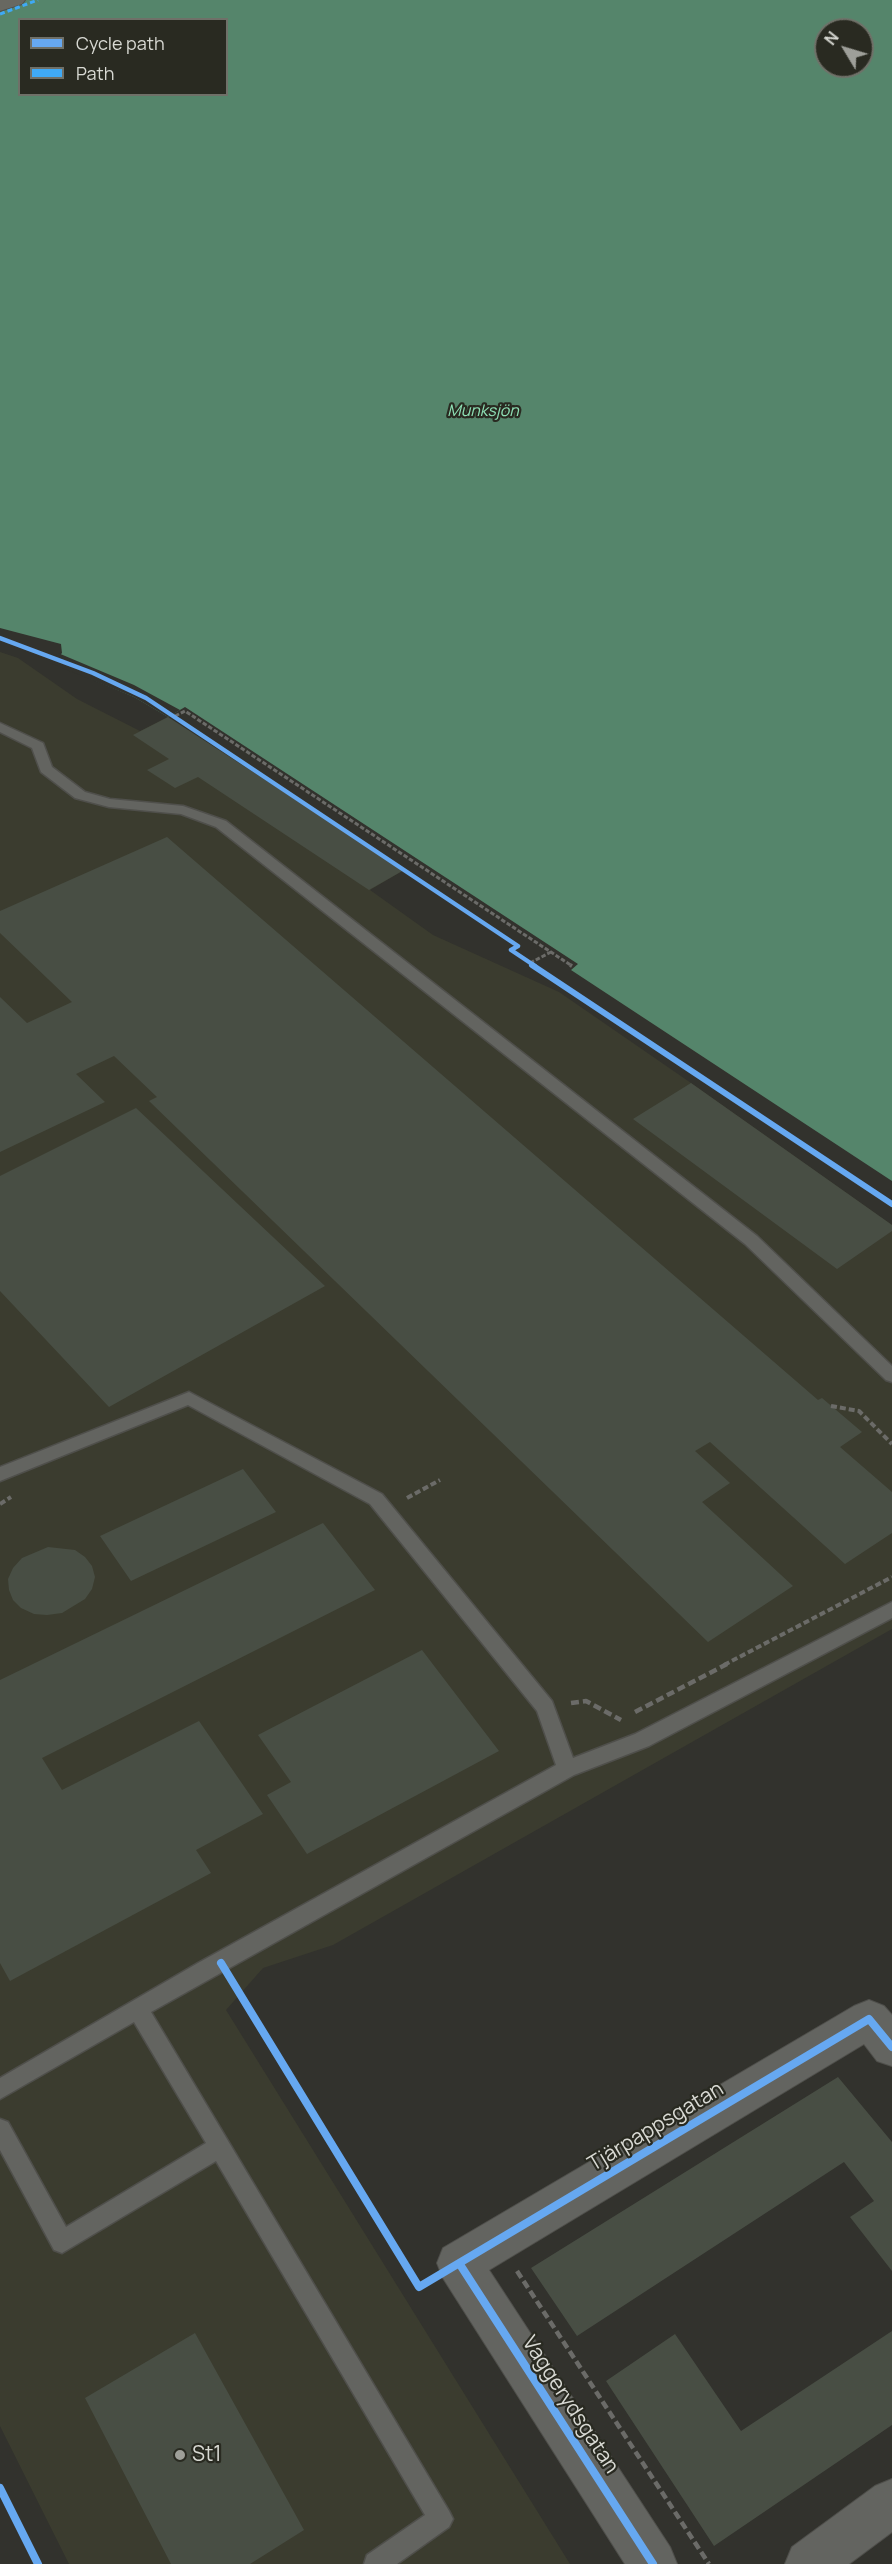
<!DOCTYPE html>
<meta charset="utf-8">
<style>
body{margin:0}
#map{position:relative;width:892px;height:2564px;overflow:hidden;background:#32322d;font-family:Manrope,sans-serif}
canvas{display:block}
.legend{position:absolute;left:18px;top:18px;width:210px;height:78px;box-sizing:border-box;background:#292a21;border:2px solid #6f7068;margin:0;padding:8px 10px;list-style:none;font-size:18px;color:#d8d9d3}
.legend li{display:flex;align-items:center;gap:12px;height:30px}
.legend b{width:30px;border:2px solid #6f7068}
.north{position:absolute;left:814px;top:18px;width:60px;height:60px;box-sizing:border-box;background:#292a21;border:2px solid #6f7068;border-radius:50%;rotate:308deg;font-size:16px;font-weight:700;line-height:24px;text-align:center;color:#d8d9d3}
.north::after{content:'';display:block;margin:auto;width:21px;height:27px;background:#9e9f99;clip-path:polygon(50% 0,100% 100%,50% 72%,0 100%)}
</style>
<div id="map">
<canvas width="892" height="2564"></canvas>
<ul class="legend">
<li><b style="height:8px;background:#66a8f1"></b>Cycle path</li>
<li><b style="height:8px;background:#3fa9f5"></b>Path</li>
</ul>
<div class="north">N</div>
</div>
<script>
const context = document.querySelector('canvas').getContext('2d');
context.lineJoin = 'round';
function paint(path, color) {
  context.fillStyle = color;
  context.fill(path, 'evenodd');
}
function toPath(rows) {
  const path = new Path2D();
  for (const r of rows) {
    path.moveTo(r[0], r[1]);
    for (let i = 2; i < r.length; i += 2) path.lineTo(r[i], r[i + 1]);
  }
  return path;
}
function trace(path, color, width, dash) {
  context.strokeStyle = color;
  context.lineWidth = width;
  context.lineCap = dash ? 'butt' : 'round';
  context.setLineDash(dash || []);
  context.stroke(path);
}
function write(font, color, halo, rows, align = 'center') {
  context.font = font + ' Manrope,sans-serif';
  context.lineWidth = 4.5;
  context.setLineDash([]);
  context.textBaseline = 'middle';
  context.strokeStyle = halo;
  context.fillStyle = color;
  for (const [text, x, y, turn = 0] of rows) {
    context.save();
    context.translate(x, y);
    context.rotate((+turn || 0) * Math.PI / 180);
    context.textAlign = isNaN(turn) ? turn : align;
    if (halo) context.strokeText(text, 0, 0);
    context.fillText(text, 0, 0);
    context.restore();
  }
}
const built = toPath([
 [0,652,18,658,77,699,140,731,168,717,404,870,370,890,433,935,559,992,691,1083,892,1225,892,1629,333,1945,263,1968,226,2010,570,2564,69,2564,0,2426]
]);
const water = toPath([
 [0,0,892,0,892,1181,571,970,578,964,185,707,168,717,134,697,53,663,62,653,61,644,0,628],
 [20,20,226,20,226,94,20,94],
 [826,30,862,30,862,66,826,66]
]);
const pier = toPath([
 [58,653,134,685,180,710,168,717,134,697,50,663]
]);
const building = toPath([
 [168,717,404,870,369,890,198,777,175,788,147,770,169,759,133,735],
 [167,837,818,1400,822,1398,862,1432,840,1447,892,1492,892,1533,845,1564,710,1442,695,1451,730,1483,702,1502,793,1586,708,1642,149,1101,157,1097,114,1056,76,1074,105,1102,0,1152,0,997,27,1023,72,1002,0,933,0,911],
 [691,1083,892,1225,892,1231,837,1269,633,1119],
 [136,1108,325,1286,109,1407,0,1291,0,1176],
 [243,1469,276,1512,131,1581,100,1536],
 [323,1523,375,1590,42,1758,62,1790,199,1721,263,1814,196,1850,211,1873,10,1981,0,1963,0,1680],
 [48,1547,75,1550,85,1557,92,1566,95,1577,92,1589,85,1599,62,1613,47,1615,34,1614,21,1608,13,1600,9,1590,8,1579,13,1568,22,1558],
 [422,1650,499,1751,307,1854,267,1795,291,1782,258,1735],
 [838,2077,892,2142,892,2271,850,2217,874,2201,844,2162,577,2336,531,2268],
 [892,2331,892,2425,714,2546,606,2381,675,2334,741,2431],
 [195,2333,304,2530,250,2564,171,2564,85,2398]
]);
const pathFar2 = toPath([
 [175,716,185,711,572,966],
 [530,963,551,952]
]);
const pathFar1 = toPath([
 [570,965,572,966],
 [831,1406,859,1411,892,1444],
 [407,1498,440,1480],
 [0,1504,11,1497],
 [724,1665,892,1577]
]);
const path = toPath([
 [571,1703,586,1701,621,1720],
 [635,1712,727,1664],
 [517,2271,709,2564]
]);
const lane = toPath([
 [0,723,43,743,52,767,85,792,110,799,183,806,226,821,757,1236,892,1366,892,1382,886,1380,745,1244,216,827,181,814,109,807,75,798,41,772,32,748,0,732,0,723],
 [189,1392,382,1494,552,1701,573,1758,635,1734,892,1602,892,1618,649,1746,574,1775,151,2012,449,2511,453,2519,449,2527,397,2564,364,2564,367,2555,425,2515,216,2161,62,2253,54,2250,0,2150,0,2119,8,2122,66,2227,206,2143,134,2022,0,2099,0,2078,198,1963,556,1765,537,1711,370,1504,188,1405,0,1481,0,1467,189,1392]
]);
const street = toPath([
 [869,2000,884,2006,892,2015,892,2066,877,2061,864,2044,489,2270,670,2547,677,2564,625,2564,443,2278,437,2263,443,2248,854,2006,869,2000],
 [892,2479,892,2532,849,2564,785,2564,792,2547,875,2486,892,2479]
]);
const secondary = toPath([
 [0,0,25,0,22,4,0,11,0,0]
]);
const quiet = toPath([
 [0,14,38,0]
]);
const cyclewayFar2 = toPath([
 [0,638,93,673,146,698,518,946,511,950,535,966]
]);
const cyclewayFar1 = toPath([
 [532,965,892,1204]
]);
const cycleway = toPath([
 [221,1963,419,2287,869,2019,892,2047],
 [459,2263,653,2564],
 [0,2488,38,2564]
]);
const markers = [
 [180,2455,6,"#9e9f99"]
];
const farWaternames = [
 ["Munksjön",483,412]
];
const nearStreetnames = [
 ["Tjärpappsgatan",656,2127,-31],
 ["Vaggerydsgatan",570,2405,57]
];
const nearPoinames = [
 ["St1",192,2455]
];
paint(built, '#3b3c2f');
paint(water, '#55856b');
paint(pier, '#32322d');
paint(building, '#484e44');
trace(lane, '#4f4f4b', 3);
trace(street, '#4f4f4b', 2);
trace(secondary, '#4f4f4b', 2);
trace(pathFar2, '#6b6b68', 3, [4.5, 2]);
trace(pathFar1, '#6b6b68', 4, [6, 3]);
trace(path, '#6b6b68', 4.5, [8, 4]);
paint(lane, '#636460');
paint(street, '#636460');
paint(secondary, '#686861');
trace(quiet, '#3fa9f5', 3, [5, 3]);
trace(cyclewayFar2, '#66a8f1', 4.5);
trace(cyclewayFar1, '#66a8f1', 6);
trace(cycleway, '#66a8f1', 8);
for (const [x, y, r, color] of markers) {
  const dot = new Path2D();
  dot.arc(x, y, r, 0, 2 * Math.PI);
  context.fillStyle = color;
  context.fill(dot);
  trace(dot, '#292a21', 2);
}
write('italic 16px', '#8ee0b5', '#292a21', farWaternames);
write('21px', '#d8d9d3', '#292a21', nearStreetnames);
write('21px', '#d8d9d3', '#292a21', nearPoinames, 'left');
</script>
